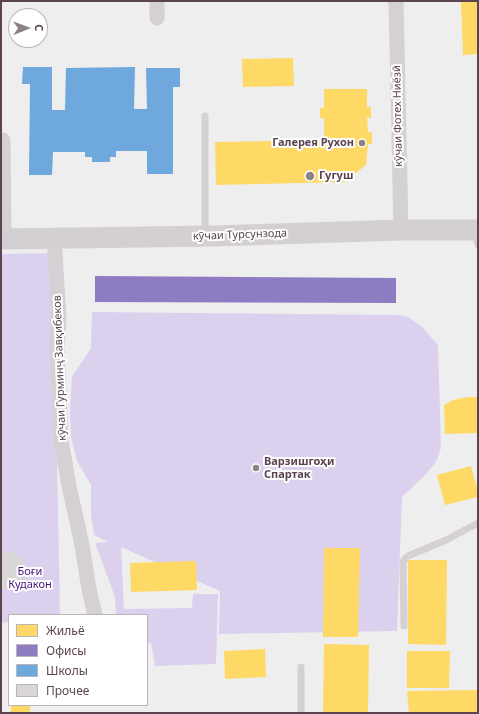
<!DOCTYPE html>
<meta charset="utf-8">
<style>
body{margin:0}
#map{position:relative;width:479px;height:714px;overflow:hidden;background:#edeeed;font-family:"Noto Sans",sans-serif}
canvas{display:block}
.frame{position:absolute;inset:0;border:2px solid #5a4450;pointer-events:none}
.legend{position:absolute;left:8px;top:614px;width:140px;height:92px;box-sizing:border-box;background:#fff;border:1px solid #bdb4b9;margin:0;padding:5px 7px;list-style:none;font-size:12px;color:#5a4450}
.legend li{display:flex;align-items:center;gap:8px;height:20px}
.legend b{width:20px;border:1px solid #bdb4b9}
.north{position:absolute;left:8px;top:8px;width:40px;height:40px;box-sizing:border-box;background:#fff;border:1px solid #bdb4b9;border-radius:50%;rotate:89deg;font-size:11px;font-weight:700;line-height:16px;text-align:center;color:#5a4450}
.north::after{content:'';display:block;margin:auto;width:14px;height:18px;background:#8d8087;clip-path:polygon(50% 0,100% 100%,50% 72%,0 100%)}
</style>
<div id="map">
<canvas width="479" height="714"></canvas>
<div class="frame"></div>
<ul class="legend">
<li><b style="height:11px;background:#ffd966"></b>Жильё</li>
<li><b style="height:11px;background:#8e7cc3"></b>Офисы</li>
<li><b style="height:11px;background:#6fa8dc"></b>Школы</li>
<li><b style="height:11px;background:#d9d6d6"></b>Прочее</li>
</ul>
<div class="north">С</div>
</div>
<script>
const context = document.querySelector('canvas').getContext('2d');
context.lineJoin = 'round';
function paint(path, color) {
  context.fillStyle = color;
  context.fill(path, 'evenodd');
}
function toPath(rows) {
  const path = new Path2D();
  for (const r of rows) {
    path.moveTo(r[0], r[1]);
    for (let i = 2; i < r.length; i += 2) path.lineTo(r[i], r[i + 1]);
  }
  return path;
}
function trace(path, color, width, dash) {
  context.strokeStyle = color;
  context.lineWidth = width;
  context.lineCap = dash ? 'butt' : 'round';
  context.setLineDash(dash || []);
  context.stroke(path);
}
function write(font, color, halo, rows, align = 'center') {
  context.font = font + ' "Noto Sans",sans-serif';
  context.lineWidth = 4;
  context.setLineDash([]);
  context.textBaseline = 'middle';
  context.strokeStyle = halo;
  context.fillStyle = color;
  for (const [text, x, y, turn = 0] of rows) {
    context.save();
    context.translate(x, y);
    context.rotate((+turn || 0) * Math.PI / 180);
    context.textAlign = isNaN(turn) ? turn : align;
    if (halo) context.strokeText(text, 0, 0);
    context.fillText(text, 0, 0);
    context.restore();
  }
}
const green = toPath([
 [53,253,60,615,9,615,9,622,1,623,1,254],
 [92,312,398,315,408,317,421,326,438,345,441,448,436,462,426,474,402,497,397,631,219,634,220,591,121,547,124,609,192,608,193,594,218,594,216,664,155,666,151,643,147,643,147,615,116,615,115,597,95,543,108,542,94,535,91,515,91,485,77,461,71,437,70,412,72,377,91,348]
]);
const homes = toPath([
 [461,1,478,1,478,54,463,55],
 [293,58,294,86,243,87,242,59],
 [324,89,367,89,367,107,371,107,371,118,367,118,368,132,372,132,372,144,368,144,366,165,344,182,216,185,215,142,324,140,324,118,320,118,320,108,324,108],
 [467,397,478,397,478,433,445,434,444,405,453,400],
 [471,466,478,491,478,497,445,505,437,475],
 [324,548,360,548,358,637,323,637],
 [408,560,447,560,446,645,408,644],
 [196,561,197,590,131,592,130,563],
 [324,644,369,645,368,713,323,713],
 [265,649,266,677,225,679,224,651],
 [407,651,450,651,449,688,407,688],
 [478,690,478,713,409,713,407,691],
 [11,705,30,705,30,713,11,713]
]);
const offices = toPath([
 [95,276,396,278,396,303,95,302]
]);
const schools = toPath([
 [23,67,52,67,52,110,65,110,66,68,135,67,134,109,147,109,146,68,180,68,180,87,173,87,173,174,147,174,147,151,116,151,116,157,110,157,110,162,92,162,92,157,85,157,85,152,53,152,52,175,29,175,30,84,22,84]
]);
const building = toPath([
 [1,552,13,552,24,562,24,577,15,588,1,589]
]);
const service = toPath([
 [475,232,478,245],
 [205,234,205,116],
 [404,626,403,562,405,559,408,556,446,540,478,523],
 [301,713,301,667]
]);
const minor = toPath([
 [396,1,401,230],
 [157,18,157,1],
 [1,140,3,140,4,238],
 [54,238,59,318,57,346,61,440,69,486,82,545,89,589,95,615]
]);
const secondary = toPath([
 [1,239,214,236,401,230,478,230]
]);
const markers = [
 [362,143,4,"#8d8087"],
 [310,176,5,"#8d8087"],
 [256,468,4,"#8d8087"]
];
const streetNames = [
 ["кӯчаи Фотех Ниёзӣ",398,116,-91],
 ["кӯчаи Турсунзода",240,235,-2],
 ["кӯчаи Гурминҷ Завқибеков",60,368,-92]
];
const poiNames = [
 ["Галерея Рухон",354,143,"right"],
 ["Гугуш",319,176],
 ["Варзишгоҳи",264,462],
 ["Спартак",264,475]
];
const parkNames = [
 ["Боғи",30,572],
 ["Кудакон",30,585]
];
paint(green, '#dbd1ee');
paint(homes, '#ffd966');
paint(offices, '#8e7cc3');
paint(schools, '#6fa8dc');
paint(building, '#d9d6d6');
trace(service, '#d5d0d3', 7);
trace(minor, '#d5d0d3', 15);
trace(secondary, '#d4cfd2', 21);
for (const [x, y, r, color] of markers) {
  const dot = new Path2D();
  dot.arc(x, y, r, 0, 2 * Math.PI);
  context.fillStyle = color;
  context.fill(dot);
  trace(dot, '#fff', 1.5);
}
write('11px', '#5a4450', '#fff', streetNames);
write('bold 11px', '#5a4450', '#fff', poiNames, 'left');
write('11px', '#48157b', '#fff', parkNames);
</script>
